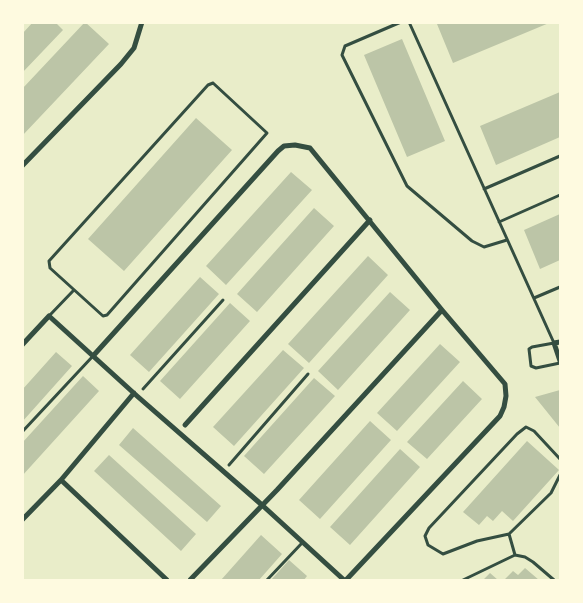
<!DOCTYPE html>
<style>
body{margin:0}
#map{position:relative;width:583px;height:603px;overflow:hidden;background:#e9edc9;font-family:Signika,sans-serif}
canvas{display:block}
.frame{position:absolute;inset:0;border:24px solid #fefae0;pointer-events:none}
</style>
<div id="map">
<canvas width="583" height="603"></canvas>
<div class="frame"></div>
</div>
<script>
const context = document.querySelector('canvas').getContext('2d');
context.lineJoin = 'round';
function paint(path, color) {
  context.fillStyle = color;
  context.fill(path, 'evenodd');
}
function toPath(rows) {
  const path = new Path2D();
  for (const r of rows) {
    path.moveTo(r[0], r[1]);
    for (let i = 2; i < r.length; i += 2) path.lineTo(r[i], r[i + 1]);
  }
  return path;
}
function trace(path, color, width, dash) {
  context.strokeStyle = color;
  context.lineWidth = width;
  context.lineCap = dash ? 'butt' : 'round';
  context.setLineDash(dash || []);
  context.stroke(path);
}
const building = toPath([
 [33,22,55,22,63,30,22,73,22,34],
 [85,22,109,44,22,136,22,89],
 [440,22,549,22,549,23,453,63,437,24],
 [402,39,445,141,407,157,364,55],
 [560,92,560,137,496,165,480,126],
 [196,118,232,150,124,271,88,239],
 [291,172,312,190,226,285,206,266],
 [314,208,334,226,257,312,237,294],
 [560,214,560,260,540,269,524,230],
 [368,256,388,275,309,363,288,344],
 [200,277,219,294,149,372,130,355],
 [390,292,410,310,338,390,318,371],
 [230,303,250,321,180,399,160,381],
 [440,344,460,362,397,431,377,413],
 [283,350,304,368,234,446,213,427],
 [56,352,72,366,22,422,22,390],
 [83,376,99,391,22,476,22,443],
 [314,378,335,396,264,474,244,456],
 [463,381,482,399,427,459,407,442],
 [560,390,560,428,535,397],
 [370,421,391,440,320,519,299,500],
 [133,428,221,506,207,522,119,445],
 [527,441,559,470,513,521,502,511,493,521,487,516,479,525,463,512],
 [400,449,420,467,350,545,330,527],
 [109,455,196,534,181,551,94,471],
 [261,535,282,554,259,580,221,580],
 [289,560,307,576,304,580,271,580],
 [525,568,539,580,504,580,513,571,518,575],
 [490,573,498,580,483,580]
]);
const service = toPath([
 [401,22,345,46,342,55,407,186,472,241,484,247,507,240],
 [409,22,554,343,532,347,529,349,531,366,536,368,560,363],
 [213,83,267,133,107,315,103,316,50,268,49,261,208,85,213,83],
 [484,189,560,156],
 [499,222,560,195],
 [534,298,560,287],
 [49,316,73,291],
 [143,389,223,300],
 [22,432,93,356],
 [560,459,534,431,526,427,517,434,429,528,425,536,428,545,443,554,477,541,509,534,551,493,560,475],
 [229,465,308,374],
 [509,534,515,555],
 [267,580,302,543],
 [463,580,515,555,525,557,533,562,554,580]
]);
const minor = toPath([
 [22,166,121,64,134,48,142,22],
 [560,342,554,343,560,361],
 [22,345,49,316,137,396,262,505,344,580],
 [93,356,278,151,284,146,295,145,310,148,442,310,505,384,506,396,504,407,500,416,346,580],
 [185,425,370,220],
 [61,480,167,580],
 [22,520,61,480,134,393],
 [190,580,277,490,442,310]
]);
paint(building, '#bcc5a7');
trace(service, '#344e41', 3);
trace(minor, '#344e41', 5);
</script>
